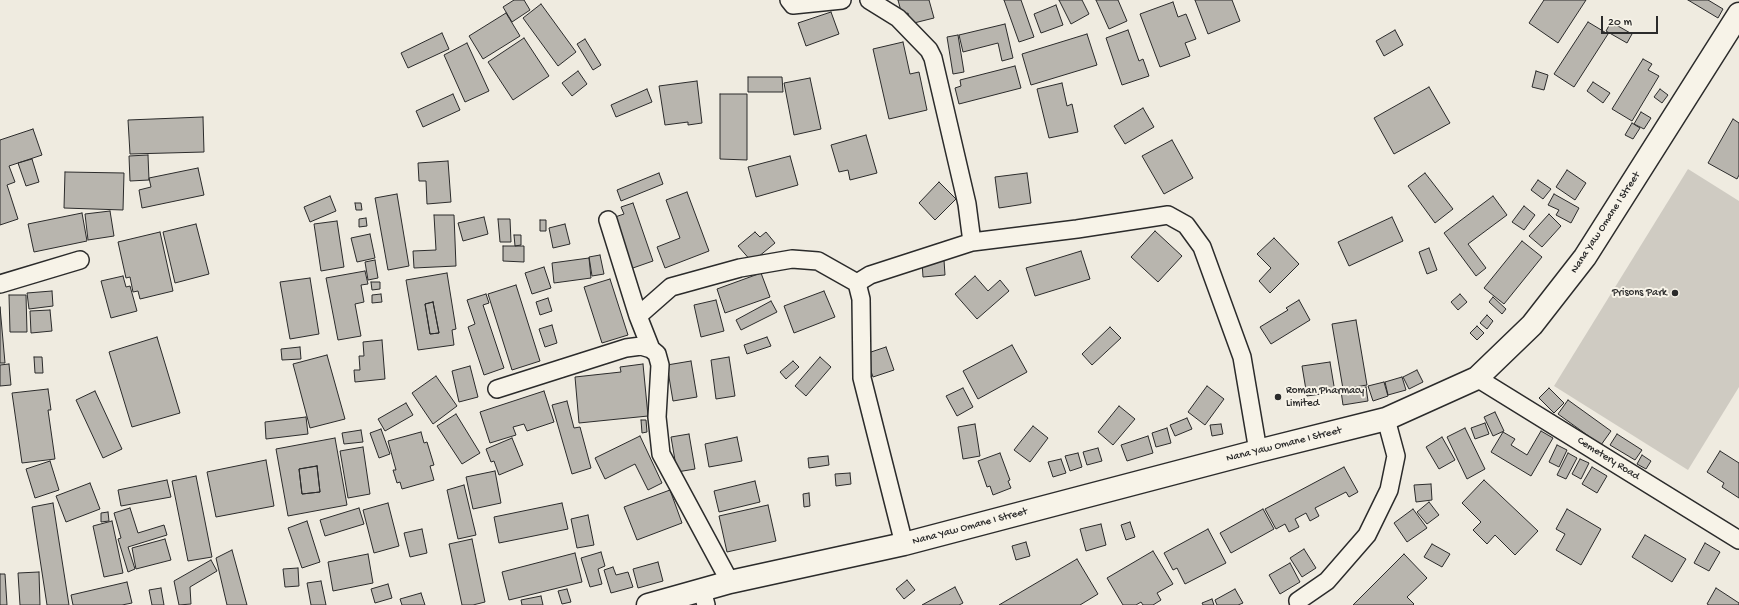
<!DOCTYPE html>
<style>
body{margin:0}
#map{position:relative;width:1739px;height:605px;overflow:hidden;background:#efebe0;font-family:"Gochi Hand",sans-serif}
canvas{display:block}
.scale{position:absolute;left:1601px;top:16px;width:57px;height:18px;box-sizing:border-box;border:2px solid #2b2b2b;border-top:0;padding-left:5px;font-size:12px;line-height:14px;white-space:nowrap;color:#2b2b2b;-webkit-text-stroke:3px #f7f3e8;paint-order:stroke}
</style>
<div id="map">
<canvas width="1739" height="605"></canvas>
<div class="scale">20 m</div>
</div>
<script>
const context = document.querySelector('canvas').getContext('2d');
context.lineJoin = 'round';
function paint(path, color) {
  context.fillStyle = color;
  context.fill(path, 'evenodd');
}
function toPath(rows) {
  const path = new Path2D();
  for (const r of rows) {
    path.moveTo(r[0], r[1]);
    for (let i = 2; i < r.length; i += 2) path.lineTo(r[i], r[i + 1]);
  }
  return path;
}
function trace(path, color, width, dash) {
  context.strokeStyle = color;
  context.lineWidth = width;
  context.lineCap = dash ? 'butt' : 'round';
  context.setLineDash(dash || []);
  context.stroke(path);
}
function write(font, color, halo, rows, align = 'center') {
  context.font = font + ' "Gochi Hand",sans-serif';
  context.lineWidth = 4;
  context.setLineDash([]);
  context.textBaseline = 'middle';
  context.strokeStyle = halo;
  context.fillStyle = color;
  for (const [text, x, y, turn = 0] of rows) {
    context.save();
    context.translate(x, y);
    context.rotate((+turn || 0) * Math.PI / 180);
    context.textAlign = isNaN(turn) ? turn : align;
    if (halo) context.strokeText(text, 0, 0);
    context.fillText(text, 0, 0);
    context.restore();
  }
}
const green = toPath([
 [1688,169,1739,201,1739,387,1688,470,1554,386]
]);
const building = toPath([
 [514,0,524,0,530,10,512,22,503,7,514,0],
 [898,0,929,0,934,18,910,24,908,13,902,15,898,0],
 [1004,0,1021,0,1034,37,1019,42,1004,0],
 [1059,0,1082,0,1089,14,1071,24,1059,0],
 [1096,0,1118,0,1127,21,1109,29,1096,0],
 [1195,0,1232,0,1240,21,1208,34,1195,0],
 [1544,0,1586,0,1558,43,1529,23,1544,0],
 [1688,0,1708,0,1723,9,1718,18,1688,0],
 [1173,2,1178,17,1186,14,1196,39,1185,43,1190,56,1160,67,1140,14,1173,2],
 [541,4,576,52,558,66,523,18,541,4],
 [1056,5,1063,25,1041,33,1034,14,1056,5],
 [831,12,839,34,806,46,798,23,831,12],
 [506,13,520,36,483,59,469,36,506,13],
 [1588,22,1608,34,1574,87,1554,74,1588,22],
 [1611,22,1632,34,1627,43,1606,31,1611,22],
 [1005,24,1013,58,1002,61,998,43,963,52,959,35,1005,24],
 [1128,30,1139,61,1143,59,1149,76,1122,85,1106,38,1128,30],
 [1395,30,1403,45,1384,56,1376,41,1395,30],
 [442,33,449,49,408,68,401,53,442,33],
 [1087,34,1097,65,1031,85,1022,54,1087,34],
 [958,35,964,72,953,74,947,37,958,35],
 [524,38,549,76,513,100,488,62,524,38],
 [585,39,601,65,593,70,577,44,585,39],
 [903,42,910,74,919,72,927,110,889,119,873,49,903,42],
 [467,43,489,91,465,102,444,55,467,43],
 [1643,59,1652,64,1648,70,1659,76,1632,121,1612,109,1643,59],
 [1015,66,1021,88,959,104,955,88,961,86,960,80,1015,66],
 [578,71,587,84,572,96,562,83,578,71],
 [1536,71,1548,75,1544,90,1532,87,1536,71],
 [748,77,782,77,783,92,748,92,748,77],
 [810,78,821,129,794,135,784,83,810,78],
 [697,81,702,123,688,125,688,122,665,125,659,86,697,81],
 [1593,82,1610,93,1603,103,1587,91,1593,82],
 [1062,83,1067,106,1072,104,1078,132,1049,138,1037,89,1062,83],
 [1429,87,1450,123,1394,154,1374,118,1429,87],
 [647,89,652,102,616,117,611,105,647,89],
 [1660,89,1668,95,1662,103,1654,97,1660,89],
 [453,94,460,110,423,127,416,111,453,94],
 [720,94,747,94,747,160,720,159,720,94],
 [1143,108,1154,127,1125,144,1114,126,1143,108],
 [1641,112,1651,118,1644,129,1634,124,1641,112],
 [203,117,204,152,130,154,128,120,203,117],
 [1733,119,1739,123,1739,175,1737,179,1708,163,1733,119],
 [1632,123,1640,128,1633,139,1625,135,1632,123],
 [33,129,42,155,9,166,15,182,7,185,18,219,0,225,0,140,33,129],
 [866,135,877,173,850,180,848,170,839,172,831,145,866,135],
 [1172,140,1193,178,1164,194,1142,156,1172,140],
 [148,155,149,180,130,181,129,156,148,155],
 [790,156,798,185,756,197,748,167,790,156],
 [32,159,39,182,26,186,18,163,32,159],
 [448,161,451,202,427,204,426,181,419,181,418,163,448,161],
 [198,168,204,195,142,208,139,190,151,187,149,178,198,168],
 [1567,170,1586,183,1575,200,1556,187,1567,170],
 [65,172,124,173,123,210,64,208,65,172],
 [659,173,663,184,621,201,617,190,659,173],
 [1027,173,1031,203,999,208,995,177,1027,173],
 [1425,173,1453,209,1435,223,1408,186,1425,173],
 [1538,180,1551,189,1543,199,1531,190,1538,180],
 [939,182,956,199,935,220,919,203,939,182],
 [687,192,709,251,665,268,657,247,680,238,666,200,687,192],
 [397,194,409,266,388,270,375,198,397,194],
 [1554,194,1579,208,1571,223,1556,215,1559,210,1548,205,1554,194],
 [330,196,336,211,310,222,304,207,330,196],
 [1493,196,1507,215,1468,244,1486,268,1476,276,1444,233,1493,196],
 [355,203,361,203,362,210,356,210,355,203],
 [633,203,653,261,630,269,612,218,624,214,621,207,633,203],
 [1524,206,1535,215,1524,230,1512,222,1524,206],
 [110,211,114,236,88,240,85,214,110,211],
 [82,213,87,241,34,252,28,224,82,213],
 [1549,214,1561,226,1542,247,1529,236,1549,214],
 [434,215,454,215,456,266,414,268,413,251,436,250,434,215],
 [484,217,488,234,463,241,458,223,484,217],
 [1392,217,1403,241,1349,266,1338,242,1392,217],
 [366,218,367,226,359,227,359,219,366,218],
 [498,219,510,219,511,242,500,242,498,219],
 [540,220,546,220,546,231,540,231,540,220],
 [337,221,344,267,321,271,314,224,337,221],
 [196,224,209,274,175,283,163,232,196,224],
 [565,224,570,244,553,248,549,228,565,224],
 [1155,231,1182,256,1158,282,1131,257,1155,231],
 [160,232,173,291,140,299,138,291,133,292,130,277,126,278,118,242,160,232],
 [755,232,760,237,766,232,775,243,752,262,738,246,755,232],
 [370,234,375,258,357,262,351,238,370,234],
 [514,235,521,235,521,245,515,246,514,235],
 [1274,238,1299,264,1270,293,1259,281,1271,268,1257,254,1274,238],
 [1522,241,1542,257,1504,304,1484,288,1522,241],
 [503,246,524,246,524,262,503,261,503,246],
 [1429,248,1437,270,1427,274,1419,252,1429,248],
 [1081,251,1090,279,1035,296,1026,268,1081,251],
 [600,255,604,274,592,276,589,257,600,255],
 [589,258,591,278,554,283,552,263,589,258],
 [375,260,378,278,368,280,365,262,375,260],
 [944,260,945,275,923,277,922,262,944,260],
 [544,267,551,288,532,294,525,273,544,267],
 [365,271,368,284,361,285,364,302,355,304,361,336,338,340,326,278,365,271],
 [447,273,456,329,452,330,454,345,418,350,406,280,447,273],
 [433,302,439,333,430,334,425,304,433,302],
 [761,273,770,297,725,313,717,289,761,273],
 [123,276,126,287,130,286,137,311,111,318,101,281,123,276],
 [975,276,988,291,1000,280,1009,291,977,319,955,294,975,276],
 [310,278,319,334,290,339,280,282,310,278],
 [610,279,628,335,602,343,584,287,610,279],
 [371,282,380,282,380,289,372,290,371,282],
 [516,285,540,361,512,370,488,294,516,285],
 [52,291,53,306,29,309,27,293,52,291],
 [824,291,835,317,794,333,784,306,824,291],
 [381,294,382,302,372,303,372,295,381,294],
 [486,294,489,303,483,305,504,368,484,375,468,327,475,324,467,300,486,294],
 [1460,294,1467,302,1458,310,1451,302,1460,294],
 [9,295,26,295,27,332,10,332,9,295],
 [1493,297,1506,309,1502,314,1489,302,1493,297],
 [548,298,552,311,540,315,536,302,548,298],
 [716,300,724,331,701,337,694,305,716,300],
 [1299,300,1310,320,1271,344,1260,327,1288,310,1286,308,1299,300],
 [771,301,777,312,741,330,736,320,771,301],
 [433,302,439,333,430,334,425,304,433,302],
 [0,307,5,363,0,363,0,307],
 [50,310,52,331,31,333,30,311,50,310],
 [1487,315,1493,321,1487,329,1480,323,1487,315],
 [1356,320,1367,385,1343,389,1332,324,1356,320],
 [552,325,557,343,545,347,539,329,552,325],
 [1477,326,1484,333,1477,340,1470,333,1477,326],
 [1110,327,1121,338,1092,365,1082,354,1110,327],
 [157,337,180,413,132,427,109,352,157,337],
 [767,337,771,346,747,354,744,345,767,337],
 [382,340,385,379,355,382,354,370,360,370,359,356,364,356,363,342,382,340],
 [1012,345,1027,372,978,399,963,371,1012,345],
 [300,347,301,359,282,360,281,349,300,347],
 [886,347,894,370,873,377,865,354,886,347],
 [327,355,345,419,310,428,293,364,327,355],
 [34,357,42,357,43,373,35,373,34,357],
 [729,357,735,396,716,399,711,360,729,357],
 [820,357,831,367,806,396,795,386,820,357],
 [691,361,697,397,673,401,667,365,691,361],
 [793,361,799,367,786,379,780,372,793,361],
 [1330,362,1335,392,1307,396,1302,366,1330,362],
 [9,364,11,385,0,386,0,365,9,364],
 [643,364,648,416,579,423,575,377,621,372,620,367,643,364],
 [470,366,478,397,459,402,452,371,470,366],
 [1417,370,1423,382,1409,389,1403,377,1417,370],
 [436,376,457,406,433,424,412,393,436,376],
 [1402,377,1406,390,1388,395,1385,382,1402,377],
 [1384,382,1388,396,1373,401,1368,386,1384,382],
 [1207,386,1224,399,1205,425,1188,412,1207,386],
 [1366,387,1368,401,1343,405,1341,391,1366,387],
 [963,388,973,407,957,416,946,396,963,388],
 [1549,388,1564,403,1554,413,1539,398,1549,388],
 [48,389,51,410,48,410,55,459,22,463,12,393,48,389],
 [95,391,122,449,103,458,76,400,95,391],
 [544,391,554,422,527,431,524,424,513,427,516,435,490,443,480,412,544,391],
 [1568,400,1611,431,1601,445,1558,414,1568,400],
 [567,401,574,428,580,427,591,468,572,474,552,405,567,401],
 [406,403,413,415,385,431,378,419,406,403],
 [1119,406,1135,419,1113,445,1098,432,1119,406],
 [1495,412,1504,431,1493,436,1484,417,1495,412],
 [456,414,480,453,462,464,437,426,456,414],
 [306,417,308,434,266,439,265,422,306,417],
 [1187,418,1192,429,1175,436,1170,425,1187,418],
 [641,420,646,420,647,432,642,433,641,420],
 [1485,423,1489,434,1475,439,1471,428,1485,423],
 [975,424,980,456,963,459,958,427,975,424],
 [1221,424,1223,434,1212,436,1210,425,1221,424],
 [1033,426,1048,438,1030,462,1014,450,1033,426],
 [1167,428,1171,443,1156,447,1152,433,1167,428],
 [1465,428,1485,469,1467,479,1447,437,1465,428],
 [381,429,390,454,379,458,370,433,381,429],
 [361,430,363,442,344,444,342,433,361,430],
 [1541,431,1553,438,1531,476,1491,452,1503,432,1515,439,1511,445,1527,455,1541,431],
 [421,432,424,443,427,442,434,465,430,466,434,480,402,489,400,482,397,483,393,470,396,470,388,441,421,432],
 [689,434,695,469,677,472,671,437,689,434],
 [1617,434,1642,450,1635,460,1610,445,1617,434],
 [640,436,662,483,648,490,635,464,605,479,595,458,640,436],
 [1148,436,1153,453,1127,461,1121,445,1148,436],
 [737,437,742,461,709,467,705,444,737,437],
 [1442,437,1455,460,1439,469,1426,447,1442,437],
 [335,438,347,505,288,516,276,449,335,438],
 [317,466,320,492,302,494,299,469,317,466],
 [512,438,523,465,499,475,494,461,491,462,486,449,512,438],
 [1557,445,1567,450,1559,467,1549,462,1557,445],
 [363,447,370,494,348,498,340,451,363,447],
 [1098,448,1102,461,1087,465,1083,452,1098,448],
 [1720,451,1739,463,1739,498,1722,487,1724,483,1707,472,1720,451],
 [1000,453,1010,480,1008,481,1011,488,993,495,990,486,987,487,978,461,1000,453],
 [1078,453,1082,467,1070,471,1065,456,1078,453],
 [1568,453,1577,458,1566,479,1557,475,1568,453],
 [1642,455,1651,461,1646,469,1637,464,1642,455],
 [828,456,829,465,809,468,808,458,828,456],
 [1061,459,1066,473,1053,477,1048,462,1061,459],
 [1580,459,1589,463,1581,479,1572,474,1580,459],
 [266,460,274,506,216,517,207,472,266,460],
 [50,461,59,490,35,498,26,469,50,461],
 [317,466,320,492,302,494,299,469,317,466],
 [1344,467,1358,492,1349,497,1346,492,1315,508,1319,516,1310,521,1306,513,1295,519,1299,527,1289,532,1285,524,1276,529,1265,509,1344,467],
 [1592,467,1607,476,1597,493,1582,484,1592,467],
 [495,471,501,503,473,509,466,477,495,471],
 [850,473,851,484,836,486,835,474,850,473],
 [196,476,212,557,188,561,172,481,196,476],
 [167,480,171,497,121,506,118,490,167,480],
 [1484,480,1538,531,1515,555,1495,535,1487,544,1473,530,1481,522,1462,503,1484,480],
 [755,481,760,502,719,512,714,491,755,481],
 [90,483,100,509,66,522,56,496,90,483],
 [1431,484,1432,500,1416,502,1414,485,1431,484],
 [464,485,476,535,458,539,447,490,464,485],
 [670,490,682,523,637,540,624,507,670,490],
 [809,493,810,506,804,507,803,494,809,493],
 [1429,502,1439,515,1427,524,1417,512,1429,502],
 [53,503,69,605,47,605,32,507,53,503],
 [388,503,399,546,374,553,363,510,388,503],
 [562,503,568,529,499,543,494,517,562,503],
 [768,505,776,541,727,552,719,516,768,505],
 [130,508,138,533,164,525,167,535,128,547,135,569,128,572,118,539,121,538,114,513,130,508],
 [359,508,364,524,325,536,320,520,359,508],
 [1263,509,1274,529,1231,553,1220,533,1263,509],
 [1413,509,1427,528,1407,542,1394,523,1413,509],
 [1567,509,1601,529,1581,565,1556,550,1565,534,1556,529,1567,509],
 [108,512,109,521,101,522,101,513,108,512],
 [588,515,594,545,577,548,571,519,588,515],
 [112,521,123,573,104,577,93,526,112,521],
 [307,521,320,562,302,568,288,528,307,521],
 [1130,522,1135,537,1126,540,1121,525,1130,522],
 [1101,524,1106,545,1086,551,1080,529,1101,524],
 [422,529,427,553,410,557,404,533,422,529],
 [1208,529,1226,563,1185,584,1177,568,1173,570,1164,553,1208,529],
 [1645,535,1686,559,1672,582,1632,557,1645,535],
 [165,539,171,560,136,569,132,548,165,539],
 [472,539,485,602,473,605,462,605,449,544,472,539],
 [1026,542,1030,556,1016,560,1012,546,1026,542],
 [1705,543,1720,552,1709,571,1694,563,1705,543],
 [1432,544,1450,554,1442,567,1424,557,1432,544],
 [1304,549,1316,568,1302,577,1290,558,1304,549],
 [232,550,247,605,227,605,216,558,232,550],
 [1153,551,1173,584,1157,593,1161,600,1153,605,1143,605,1141,602,1136,605,1123,605,1107,578,1153,551],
 [601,552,605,566,598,569,602,584,590,587,581,558,601,552],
 [575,553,582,582,509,600,502,572,575,553],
 [368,554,373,583,333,591,328,562,368,554],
 [1404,554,1427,578,1407,597,1414,604,1413,605,1353,605,1404,554],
 [1077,559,1098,594,1080,605,999,605,1077,559],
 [211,560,217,571,190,587,191,604,179,605,174,581,211,560],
 [658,562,663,581,638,588,633,569,658,562],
 [1290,563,1300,582,1280,594,1269,575,1290,563],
 [613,567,616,575,628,572,633,587,611,593,604,570,613,567],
 [298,568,299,586,285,587,283,569,298,568],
 [39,572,40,605,20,605,18,573,39,572],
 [0,574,5,574,7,605,0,605,0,574],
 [907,580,915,590,904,599,896,589,907,580],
 [321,581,326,605,311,605,307,583,321,581],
 [127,582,132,603,122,605,73,605,71,595,127,582],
 [388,584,392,598,375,603,371,589,388,584],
 [955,587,963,603,959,605,922,605,955,587],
 [161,588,164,605,152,605,149,590,161,588],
 [1716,588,1739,603,1739,605,1709,605,1707,604,1716,588],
 [567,589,571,602,562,604,558,591,567,589],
 [1235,589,1243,603,1238,605,1217,605,1215,600,1235,589],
 [421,593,425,605,402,605,400,599,421,593],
 [541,596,543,605,522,605,521,600,541,596],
 [1212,599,1214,605,1203,605,1202,603,1212,599]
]);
const minor = toPath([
 [789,0,793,5,842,0],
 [869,0,898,18,929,50,933,58,967,204,972,242],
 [608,220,638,316,651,349],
 [0,284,80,260],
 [638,316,671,287,740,268,792,259,818,261,857,283],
 [1477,378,1739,540],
 [497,389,626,348,641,346,651,349,657,354,660,365,657,417,661,454,730,582],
 [904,544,862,378,861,299,857,283,870,275,972,242,1077,229,1168,215,1186,225,1202,247,1242,357,1258,451],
 [702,590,706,605],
 [1299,605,1298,601,1327,581,1367,535,1389,490,1396,456,1386,419]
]);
const primary = toPath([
 [648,605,730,582,904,544,1258,451,1386,419,1477,378,1532,325,1585,257,1739,14]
]);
const markers = [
 [1675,293,4,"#2b2b2b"],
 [1278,397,4,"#2b2b2b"]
];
const streetNames = [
 ["Nana Yaw Omane I Street",1606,223,-57],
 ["Nana Yaw Omane I Street",1284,445,-14],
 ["Cemetery Road",1608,459,32],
 ["Nana Yaw Omane I Street",970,527,-15]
];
const poiNames = [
 ["Prisons Park",1667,293],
 ["Roman Pharmacy",1286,391,"left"],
 ["Limited",1286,404,"left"]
];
paint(green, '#cfcbc2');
paint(building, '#b8b5ae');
trace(building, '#2b2b2b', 1);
trace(minor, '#2b2b2b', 20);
trace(primary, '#2b2b2b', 25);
trace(minor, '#f7f3e8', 17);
trace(primary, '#f7f3e8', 22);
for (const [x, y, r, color] of markers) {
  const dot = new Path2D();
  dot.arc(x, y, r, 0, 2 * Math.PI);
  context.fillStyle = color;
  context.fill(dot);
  trace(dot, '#f7f3e8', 1.5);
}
write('11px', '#2b2b2b', '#f7f3e8', streetNames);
write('11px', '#2b2b2b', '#f7f3e8', poiNames, 'right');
</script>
